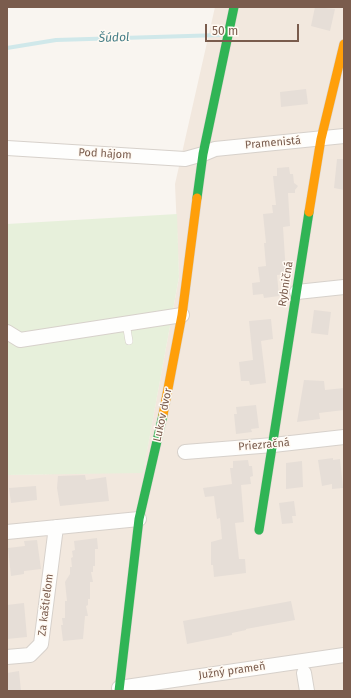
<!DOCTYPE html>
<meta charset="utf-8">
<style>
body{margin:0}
#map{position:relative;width:351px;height:698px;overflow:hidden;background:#f9f5f0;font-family:"Fira Sans",sans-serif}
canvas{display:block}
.frame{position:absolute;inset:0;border:8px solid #7a5c4d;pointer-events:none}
.scale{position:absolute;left:205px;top:24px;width:94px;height:18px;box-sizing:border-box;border:2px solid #7a5c4d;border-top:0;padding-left:5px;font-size:12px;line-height:14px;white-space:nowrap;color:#7a5c4d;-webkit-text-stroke:3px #fffaf3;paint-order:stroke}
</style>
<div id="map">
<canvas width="351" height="698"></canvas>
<div class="frame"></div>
<div class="scale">50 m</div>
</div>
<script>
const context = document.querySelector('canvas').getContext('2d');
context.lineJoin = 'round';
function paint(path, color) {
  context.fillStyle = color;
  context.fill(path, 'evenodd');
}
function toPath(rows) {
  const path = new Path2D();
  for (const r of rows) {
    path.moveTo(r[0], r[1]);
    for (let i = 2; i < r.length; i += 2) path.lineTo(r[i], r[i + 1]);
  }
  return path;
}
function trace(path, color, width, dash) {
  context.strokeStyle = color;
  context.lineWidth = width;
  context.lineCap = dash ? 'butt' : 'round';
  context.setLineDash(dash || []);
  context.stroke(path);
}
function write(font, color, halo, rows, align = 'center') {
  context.font = font + ' "Fira Sans",sans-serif';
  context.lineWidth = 3;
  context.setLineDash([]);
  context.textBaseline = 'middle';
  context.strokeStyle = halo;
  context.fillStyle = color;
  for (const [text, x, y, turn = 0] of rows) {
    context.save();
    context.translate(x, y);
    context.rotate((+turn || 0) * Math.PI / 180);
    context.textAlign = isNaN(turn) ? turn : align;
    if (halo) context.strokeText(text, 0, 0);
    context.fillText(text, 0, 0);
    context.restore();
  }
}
const residential = toPath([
 [215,7,344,7,344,691,7,691,7,475,143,472,179,277,175,184]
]);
const green = toPath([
 [177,214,179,277,143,473,7,475,7,224]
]);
const stream = toPath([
 [7,48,56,40,221,35]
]);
const building = toPath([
 [315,7,335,9,330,31,311,26],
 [306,89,308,104,281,107,280,92],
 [337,159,344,159,344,190,334,188],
 [289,167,290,174,293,174,294,183,298,186,295,190,295,193,288,193,290,226,283,227,286,274,277,275,279,296,264,298,263,294,253,295,252,283,260,282,258,267,266,266,264,243,266,243,263,214,273,213,272,205,276,205,273,176,277,176,277,168],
 [314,310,331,312,328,335,311,333],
 [271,319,273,339,261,341,266,383,250,385,249,381,241,381,239,362,253,360,249,321],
 [304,380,324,381,325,390,344,388,344,410,319,413,320,419,297,422],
 [256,405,259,428,251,429,252,432,236,434,234,414,237,414,236,407],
 [333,458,333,460,340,459,343,488,332,489,332,484,322,486,318,460],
 [248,460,249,466,252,466,253,476,250,477,251,484,241,485,244,522,235,523,239,559,245,559,246,573,214,577,213,565,211,565,211,542,222,539,220,518,217,519,214,496,205,497,203,488,232,484,230,468,233,468,233,461],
 [302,461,303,487,286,489,286,463],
 [85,475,86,480,106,477,109,501,60,506,57,488,58,476],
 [36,486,37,500,11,503,9,488],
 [294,501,296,516,292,516,293,523,282,524,279,503],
 [97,538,98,549,95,549,95,566,93,566,93,572,91,572,93,582,90,582,90,599,88,599,88,605,86,606,88,616,85,616,83,639,63,641,61,625,63,625,62,618,65,618,65,601,67,601,65,582,70,574,70,567,72,567,71,558,73,557,72,551,75,550,74,541],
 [37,540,41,569,24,571,24,574,11,576,8,548,25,546,24,541],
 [291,601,295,620,246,629,246,630,232,633,232,635,187,644,183,621],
 [24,603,27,637,7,639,7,605],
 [19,671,21,691,7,691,7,673]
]);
const lane = toPath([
 [126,323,129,341]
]);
const street = toPath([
 [7,148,185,159,203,154,215,149,344,136],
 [297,292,344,287],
 [7,332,20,340,182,315],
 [185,452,273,445,344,437],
 [7,532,139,519],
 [7,657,30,655,41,644,56,527],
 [304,673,307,691],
 [119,688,344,655]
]);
const fast = toPath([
 [197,198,203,154,234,7],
 [259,530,309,212],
 [119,691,139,519,163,415]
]);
const slow = toPath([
 [309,212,321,139,344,44],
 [163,415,182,315,197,198]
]);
const streetNames = [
 ["Pramenistá",273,143,-5],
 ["Pod hájom",105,154,3],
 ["Rybničná",286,284,-81],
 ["Lukov dvor",163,415,-78],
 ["Priezračná",264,445,-5],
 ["Za kaštieľom",46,605,-83],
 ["Južný prameň",232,671,-8]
];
const waterNames = [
 ["Šúdol",114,38,-2]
];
paint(residential, '#f2e8de');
paint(green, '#e7f0db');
trace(stream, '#d0e8ea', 4);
paint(building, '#e6ded7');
trace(lane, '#d7d1cb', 8);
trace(street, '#d7d1cb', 16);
trace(fast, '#d9d2cb', 10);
trace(slow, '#d9d2cb', 10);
trace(lane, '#fefefd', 7);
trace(street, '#fefefd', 14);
trace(fast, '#30b455', 9);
trace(slow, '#ff9f0a', 9);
write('11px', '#7a5c4d', '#fffaf3', streetNames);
write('italic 12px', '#437c86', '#fffaf3', waterNames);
</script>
